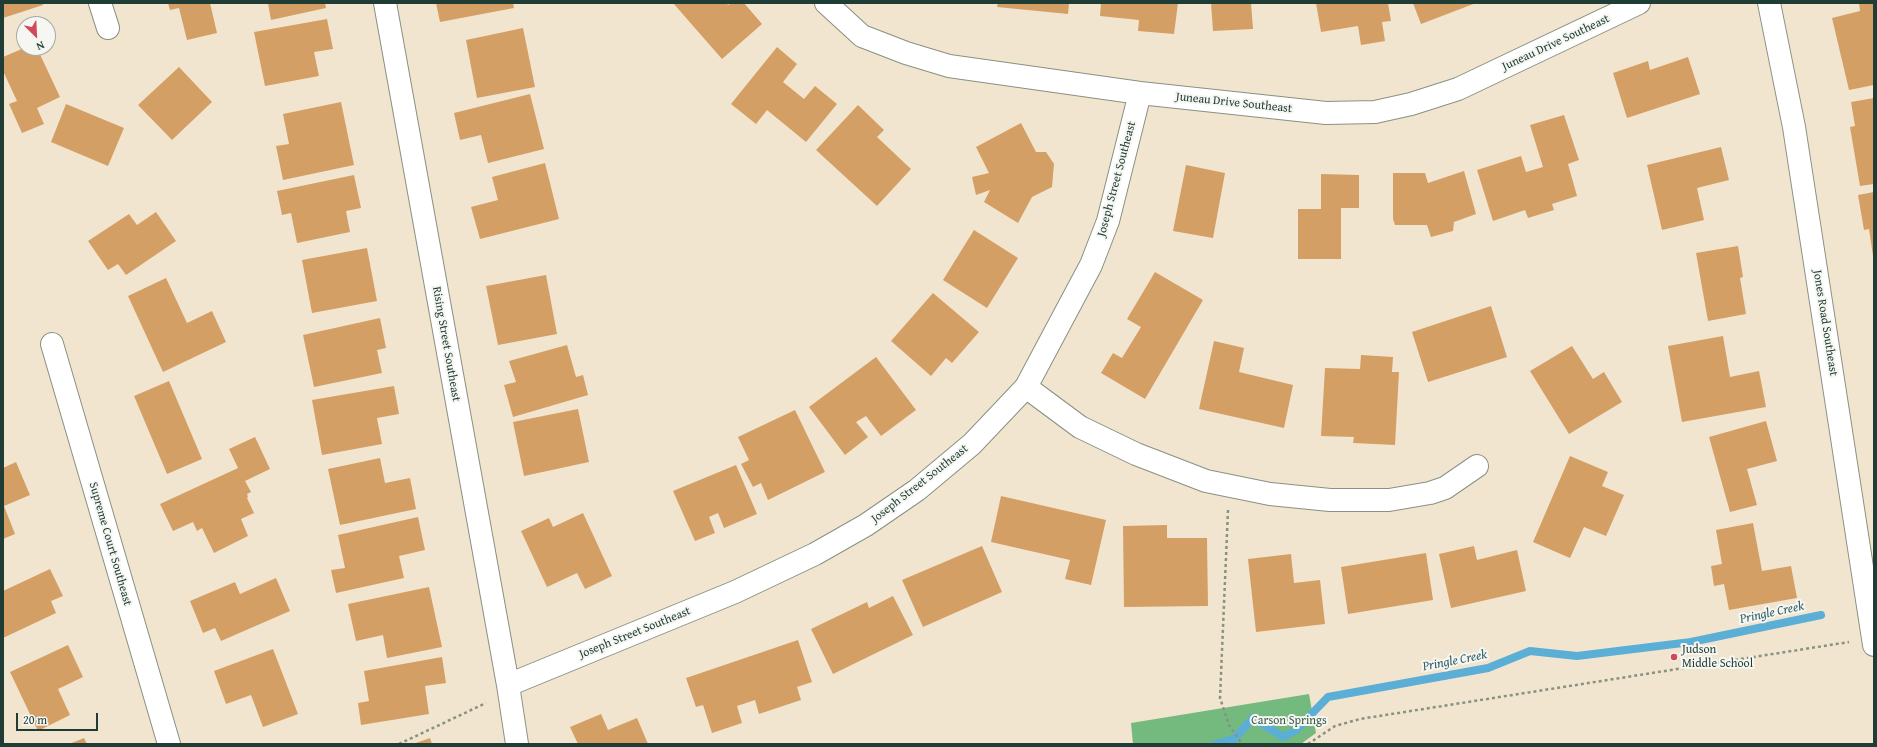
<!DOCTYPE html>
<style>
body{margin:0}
#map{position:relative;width:1877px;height:747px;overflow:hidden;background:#f2e5cf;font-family:"Gentium Book Plus",serif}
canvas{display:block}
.frame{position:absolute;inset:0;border:4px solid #1f3d34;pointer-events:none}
.north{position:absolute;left:16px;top:16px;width:40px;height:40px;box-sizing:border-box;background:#f6f6f2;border:1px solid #a0aca6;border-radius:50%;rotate:156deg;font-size:11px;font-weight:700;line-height:16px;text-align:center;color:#1f3d34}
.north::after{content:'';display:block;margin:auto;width:14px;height:18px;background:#d1495b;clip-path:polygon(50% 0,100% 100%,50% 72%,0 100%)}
.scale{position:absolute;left:16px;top:713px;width:82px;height:18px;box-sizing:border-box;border:2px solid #1f3d34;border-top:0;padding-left:5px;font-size:12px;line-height:14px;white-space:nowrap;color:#1f3d34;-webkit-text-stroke:3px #f6f6f2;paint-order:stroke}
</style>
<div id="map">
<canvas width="1877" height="747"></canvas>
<div class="frame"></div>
<div class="north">N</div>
<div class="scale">20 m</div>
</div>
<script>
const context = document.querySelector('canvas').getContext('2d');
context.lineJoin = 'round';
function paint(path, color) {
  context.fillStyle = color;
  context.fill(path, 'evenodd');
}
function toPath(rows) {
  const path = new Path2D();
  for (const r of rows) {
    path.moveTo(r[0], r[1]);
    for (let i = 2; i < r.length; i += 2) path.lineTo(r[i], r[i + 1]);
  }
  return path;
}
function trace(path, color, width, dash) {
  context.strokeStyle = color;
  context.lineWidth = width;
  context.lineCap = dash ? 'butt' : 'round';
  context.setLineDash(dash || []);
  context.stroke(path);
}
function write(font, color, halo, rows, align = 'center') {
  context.font = font + ' "Gentium Book Plus",serif';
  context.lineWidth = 4;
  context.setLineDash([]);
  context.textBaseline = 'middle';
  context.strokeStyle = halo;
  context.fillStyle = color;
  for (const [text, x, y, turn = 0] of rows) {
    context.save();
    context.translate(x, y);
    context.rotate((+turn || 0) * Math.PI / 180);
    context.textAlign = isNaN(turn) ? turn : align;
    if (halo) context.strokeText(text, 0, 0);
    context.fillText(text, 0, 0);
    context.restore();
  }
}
const forest = toPath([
 [1309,694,1316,733,1301,744,1133,744,1131,723]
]);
const stream = toPath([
 [1216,744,1234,739,1253,718,1283,737,1295,731,1328,697,1488,668,1530,651,1577,656,1691,642,1821,615]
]);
const building = toPath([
 [3,3,42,3,43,5,3,18],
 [168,3,210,3,217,33,187,40,179,8,170,10],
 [268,3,325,3,326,8,271,20],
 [436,3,513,3,514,8,440,22],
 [673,3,727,3,728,5,731,3,744,3,762,24,722,59],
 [998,3,1069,3,1068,14,997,7],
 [1101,3,1178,3,1174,34,1138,31,1139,20,1100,16],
 [1211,3,1251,3,1253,29,1213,31],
 [1316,3,1388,3,1391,21,1382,22,1385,41,1361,45,1358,26,1321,32],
 [1413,3,1476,3,1421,24],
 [1859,3,1874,3,1874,85,1849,90,1832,18,1860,11],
 [327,19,333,49,314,52,319,76,265,86,254,32],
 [523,28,535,87,477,98,466,40],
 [777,47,797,64,783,82,804,99,815,86,837,104,806,142,767,110,756,124,731,104],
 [24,48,37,48,60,97,37,108,44,124,22,133,9,104,17,101,3,71,3,57],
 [1688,57,1700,94,1627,118,1613,73,1648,61,1650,70],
 [179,67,212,102,172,140,138,105],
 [530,94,544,149,488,163,481,135,460,140,454,113],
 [1874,98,1874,184,1860,186,1850,127,1855,126,1851,102],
 [341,102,354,165,283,180,276,146,289,144,283,114],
 [66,104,124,128,108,166,51,142],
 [858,105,884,130,877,137,911,169,877,206,816,150],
 [1564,115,1579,160,1568,164,1577,196,1552,204,1554,210,1528,218,1525,210,1493,221,1477,170,1521,156,1526,172,1543,167,1530,125],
 [1021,123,1036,152,1046,152,1054,164,1052,187,1032,197,1018,223,984,202,990,190,976,195,972,177,989,173,976,147],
 [1721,147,1729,180,1697,188,1704,220,1662,230,1647,165],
 [545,163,559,219,480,239,471,207,498,200,492,177],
 [1186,165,1225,173,1213,238,1173,231],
 [1464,171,1476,214,1454,222,1453,231,1431,237,1427,225,1395,225,1393,219,1393,173,1425,173,1428,183],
 [1321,174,1359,175,1359,208,1341,208,1341,259,1298,259,1298,209,1321,209],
 [354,175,361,208,346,211,350,232,297,243,291,213,282,215,277,191],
 [1874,192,1874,256,1873,256,1869,229,1864,230,1858,195],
 [156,212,176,241,126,275,118,264,108,270,88,241,129,214,137,225],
 [974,230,1018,258,987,308,943,280],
 [1738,246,1743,277,1740,278,1746,314,1708,321,1696,253],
 [367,248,377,301,312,313,302,260],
 [1155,272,1203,300,1145,399,1101,373,1113,353,1122,358,1141,327,1127,319],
 [546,275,557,334,498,345,486,286],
 [166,278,187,323,212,311,226,342,163,372,128,296],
 [933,293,979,332,952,363,946,358,931,376,891,341],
 [1491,306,1507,357,1428,382,1412,332],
 [380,318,386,348,377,350,382,373,314,387,303,335],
 [1723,336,1730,377,1759,371,1766,407,1682,422,1668,346],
 [1214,341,1244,348,1239,372,1293,385,1284,428,1199,409],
 [567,345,576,377,583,375,588,395,513,417,504,385,516,382,509,361],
 [1572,346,1593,379,1604,372,1622,402,1569,434,1530,371],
 [1361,355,1393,357,1392,372,1399,372,1395,445,1353,443,1354,437,1321,436,1325,368,1360,369],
 [876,357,916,410,881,436,866,416,856,422,868,437,845,455,809,407],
 [169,381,202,459,167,474,134,396],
 [394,386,399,414,377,418,382,444,322,455,312,400],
 [578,409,589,462,524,476,513,422],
 [795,410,825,472,768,500,761,483,753,487,741,464,749,460,738,437],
 [1766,421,1777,461,1747,469,1757,505,1730,512,1709,437],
 [255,437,270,469,245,481,251,492,247,494,248,497,247,498,254,513,241,519,248,536,214,553,202,528,197,531,193,522,173,531,160,504,238,468,229,449],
 [1570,456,1608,472,1602,486,1624,495,1606,536,1584,527,1570,558,1533,542],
 [380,458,385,483,410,478,416,509,340,525,328,469],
 [16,462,30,495,4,506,15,534,3,539,3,468],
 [736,465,757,514,724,528,718,513,709,517,715,533,695,541,673,491],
 [1001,496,1106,520,1091,585,1065,579,1070,560,991,542],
 [583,513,612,576,585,589,577,573,547,587,521,531,549,518,553,527],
 [418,517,425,550,399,556,404,578,336,593,331,570,345,568,338,535],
 [1753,523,1762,571,1791,566,1797,598,1729,610,1724,584,1714,586,1711,566,1722,564,1716,530],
 [1167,525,1167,538,1207,538,1208,606,1124,607,1123,526],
 [982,546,1002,592,923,627,902,580],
 [1474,546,1477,560,1517,550,1526,591,1451,608,1439,554],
 [1426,553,1433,600,1348,614,1341,567],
 [1291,554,1294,583,1320,580,1325,624,1256,632,1248,559],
 [50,569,63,596,51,601,56,613,3,638,3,591],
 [276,578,290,611,221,641,215,628,203,633,190,601,235,582,240,594],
 [429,587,442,647,387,658,383,635,356,641,348,604],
 [893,596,913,635,833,674,811,629,867,602,869,608],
 [798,640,812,682,797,687,801,700,759,714,755,700,737,706,742,723,712,733,703,705,696,707,686,678],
 [68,645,83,677,58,689,70,715,38,731,10,672],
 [273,649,298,714,263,727,251,695,226,704,214,671],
 [442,657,446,683,425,686,429,714,361,725,358,703,369,701,364,671],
 [601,714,608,730,637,718,648,744,578,744,570,727],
 [84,738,87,744,69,744],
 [430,738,432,744,413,744]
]);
const path = toPath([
 [1228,510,1220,698,1229,725,1242,744],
 [399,744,486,703],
 [1308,744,1335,726,1360,719,1849,642]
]);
const minor = toPath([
 [100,3,108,28],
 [385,3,508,685,517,744],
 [826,3,862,36,906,53,949,66,1140,93,1326,113,1375,112,1411,104,1458,89,1639,3],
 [1769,3,1794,127,1874,645],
 [52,344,169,744],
 [1026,387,1080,427,1136,454,1206,481,1270,494,1330,500,1389,500,1430,493,1445,488,1477,466],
 [508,685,735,592,815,554,866,525,917,490,972,444,1026,387,1091,265,1108,221,1140,93]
]);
const markers = [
 [1674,657,4,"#d1495b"]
];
const streetNames = [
 ["Juneau Drive Southeast",1556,43,-25],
 ["Juneau Drive Southeast",1234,103,6],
 ["Joseph Street Southeast",1117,179,-75],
 ["Jones Road Southeast",1825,323,81],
 ["Rising Street Southeast",446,344,80],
 ["Joseph Street Southeast",920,484,-38],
 ["Supreme Court Southeast",110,544,74],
 ["Joseph Street Southeast",635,633,-22]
];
const poiNames = [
 ["Judson",1682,650],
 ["Middle School",1682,664]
];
const parkNames = [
 ["Carson Springs",1289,721]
];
const waterNames = [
 ["Pringle Creek",1772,613,-12],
 ["Pringle Creek",1455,661,-11]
];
paint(forest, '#74ba7f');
trace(stream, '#5baed6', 8);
paint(building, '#d49f65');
trace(minor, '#889182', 24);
trace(path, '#889182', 2.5, [3, 3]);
trace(minor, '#fff', 22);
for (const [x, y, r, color] of markers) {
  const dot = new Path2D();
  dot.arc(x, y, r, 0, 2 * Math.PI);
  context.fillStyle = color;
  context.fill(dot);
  trace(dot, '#f6f6f2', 1.5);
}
write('12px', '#1f3d34', '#f6f6f2', streetNames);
write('12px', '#1f3d34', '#f6f6f2', poiNames, 'left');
write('12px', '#365c48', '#f6f6f2', parkNames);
write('italic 13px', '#315f65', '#f6f6f2', waterNames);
</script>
